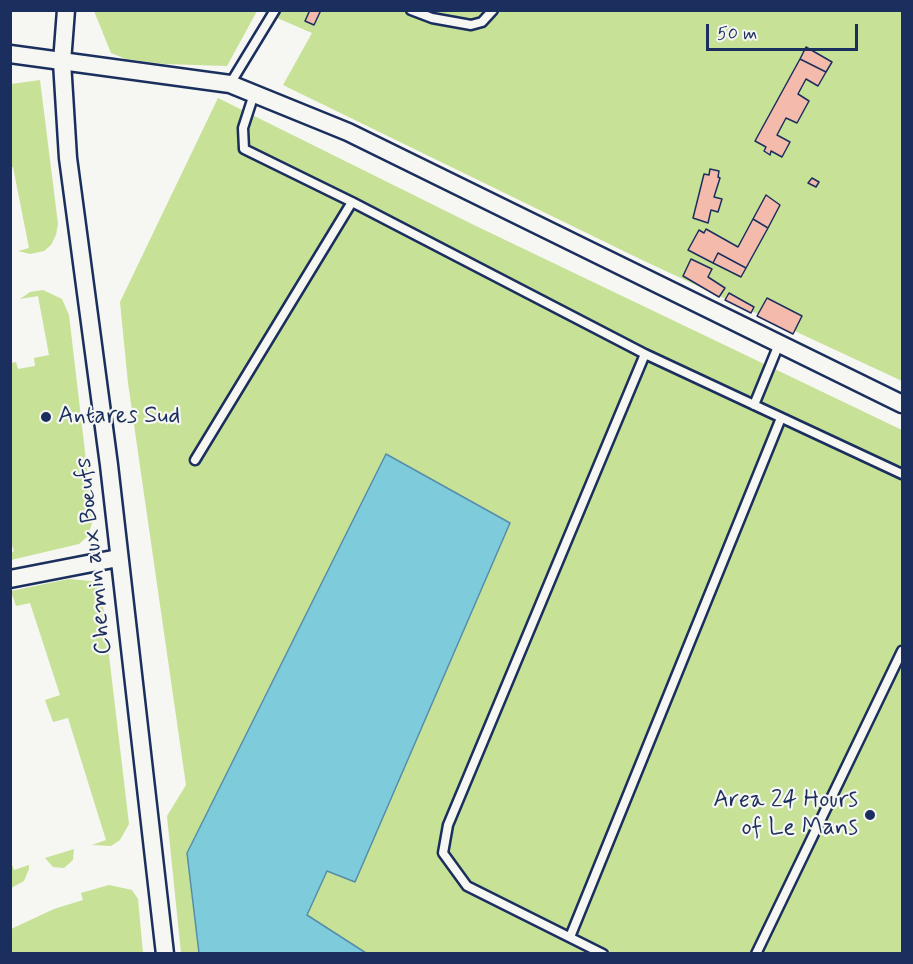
<!DOCTYPE html>
<meta charset="utf-8">
<style>
body{margin:0}
#map{position:relative;width:913px;height:964px;overflow:hidden;background:#f6f6f2;font-family:Mynerve,sans-serif}
canvas{display:block}
.frame{position:absolute;inset:0;border:12px solid #1b2f5e;pointer-events:none}
.scale{position:absolute;left:706px;top:24px;width:152px;height:27px;box-sizing:border-box;border:3px solid #1b2f5e;border-top:0;padding-left:8px;font-size:18px;line-height:21px;white-space:nowrap;color:#1b2f5e;-webkit-text-stroke:4px #f6f6f2;paint-order:stroke}
</style>
<div id="map">
<canvas width="913" height="964"></canvas>
<div class="frame"></div>
<div class="scale">50 m</div>
</div>
<script>
const context = document.querySelector('canvas').getContext('2d');
context.lineJoin = 'round';
function paint(path, color) {
  context.fillStyle = color;
  context.fill(path, 'evenodd');
}
function toPath(rows) {
  const path = new Path2D();
  for (const r of rows) {
    path.moveTo(r[0], r[1]);
    for (let i = 2; i < r.length; i += 2) path.lineTo(r[i], r[i + 1]);
  }
  return path;
}
function trace(path, color, width, dash) {
  context.strokeStyle = color;
  context.lineWidth = width;
  context.lineCap = dash ? 'butt' : 'round';
  context.setLineDash(dash || []);
  context.stroke(path);
}
function write(font, color, halo, rows, align = 'center') {
  context.font = font + ' Mynerve,sans-serif';
  context.lineWidth = 4.5;
  context.setLineDash([]);
  context.textBaseline = 'middle';
  context.strokeStyle = halo;
  context.fillStyle = color;
  for (const [text, x, y, turn = 0] of rows) {
    context.save();
    context.translate(x, y);
    context.rotate((+turn || 0) * Math.PI / 180);
    context.textAlign = isNaN(turn) ? turn : align;
    if (halo) context.strokeText(text, 0, 0);
    context.fillText(text, 0, 0);
    context.restore();
  }
}
const green = toPath([
 [94,11,94,10,257,11,227,66,164,64,126,59,111,53],
 [261,11,902,11,902,381,642,260,283,85,312,33],
 [40,80,58,224,56,235,51,245,44,251,30,254,18,251,29,248,13,167,11,167,11,84],
 [218,98,476,226,902,430,902,953,366,953,307,915,327,870,355,881,510,524,386,455,187,853,199,953,181,953,167,816,186,785,128,383,120,302],
 [43,290,62,299,69,315,93,520,88,536,79,544,11,560,11,553,14,551,10,540,11,363,16,362,18,369,35,366,34,358,49,355,38,296,20,299,30,292],
 [69,579,91,581,101,588,129,824,120,840,111,846,92,845,106,840,68,718,53,722,45,700,60,695,30,603,16,606,11,591],
 [74,849,73,860,64,868,53,867,45,858],
 [10,859,14,870,29,865,29,869,24,881,11,888],
 [109,885,132,890,138,899,143,953,11,953,11,929,54,909,83,900,81,893]
]);
const water = toPath([
 [386,454,510,523,355,882,327,871,307,915,366,953,199,953,187,853,386,454]
]);
const building = toPath([
 [310,10,321,10,314,25,305,21,310,10],
 [806,47,832,62,826,72,800,59,806,47],
 [800,59,826,72,818,86,806,79,798,94,809,101,797,123,786,118,777,135,790,142,782,157,771,151,770,155,764,151,766,147,755,141,800,59],
 [710,169,719,171,718,177,720,178,714,197,722,199,718,212,711,210,708,223,693,218,704,174,709,175,710,169],
 [812,178,819,182,816,187,808,183,812,178],
 [766,195,780,205,768,228,753,219,766,195],
 [753,219,768,228,746,268,718,253,713,263,688,250,699,230,704,233,706,229,738,247,753,219],
 [718,253,746,268,741,277,713,263,718,253],
 [691,259,712,269,708,277,725,288,719,297,683,276,691,259],
 [729,293,754,307,751,313,725,300,729,293],
 [767,298,802,316,793,334,757,316,767,298]
]);
const service = toPath([
 [411,10,432,18,471,25,482,22,493,10],
 [230,84,275,10],
 [254,94,243,128,244,149,352,202,645,354,902,474],
 [754,405,779,344],
 [195,460,352,202],
 [570,937,781,418],
 [603,954,467,886,443,853,448,825,645,354],
 [756,954,902,651]
]);
const minor = toPath([
 [66,10,62,62,68,158,109,465,165,954],
 [10,54,230,84,348,132,902,404],
 [10,579,118,558]
]);
const markers = [
 [46,417,6,"#1b2f5e"],
 [870,815,6,"#1b2f5e"]
];
const poiNames = [
 ["Antares Sud",58,417],
 ["Area 24 Hours",858,801,"right"],
 ["of Le Mans",858,829,"right"]
];
const streetNames = [
 ["Chemin aux Bœufs",95,556,-96]
];
paint(green, '#c7e197');
paint(water, '#7eccdb');
trace(water, '#568da9', 1.5);
paint(building, '#f4bbac');
trace(building, '#1b2f5e', 1.5);
trace(service, '#1b2f5e', 13);
trace(minor, '#1b2f5e', 21);
trace(service, '#f6f6f2', 8);
trace(minor, '#f6f6f2', 16);
for (const [x, y, r, color] of markers) {
  const dot = new Path2D();
  dot.arc(x, y, r, 0, 2 * Math.PI);
  context.fillStyle = color;
  context.fill(dot);
  trace(dot, '#f6f6f2', 2);
}
write('24px', '#1b2f5e', '#f6f6f2', poiNames, 'left');
write('24px', '#1b2f5e', '#f6f6f2', streetNames);
</script>
